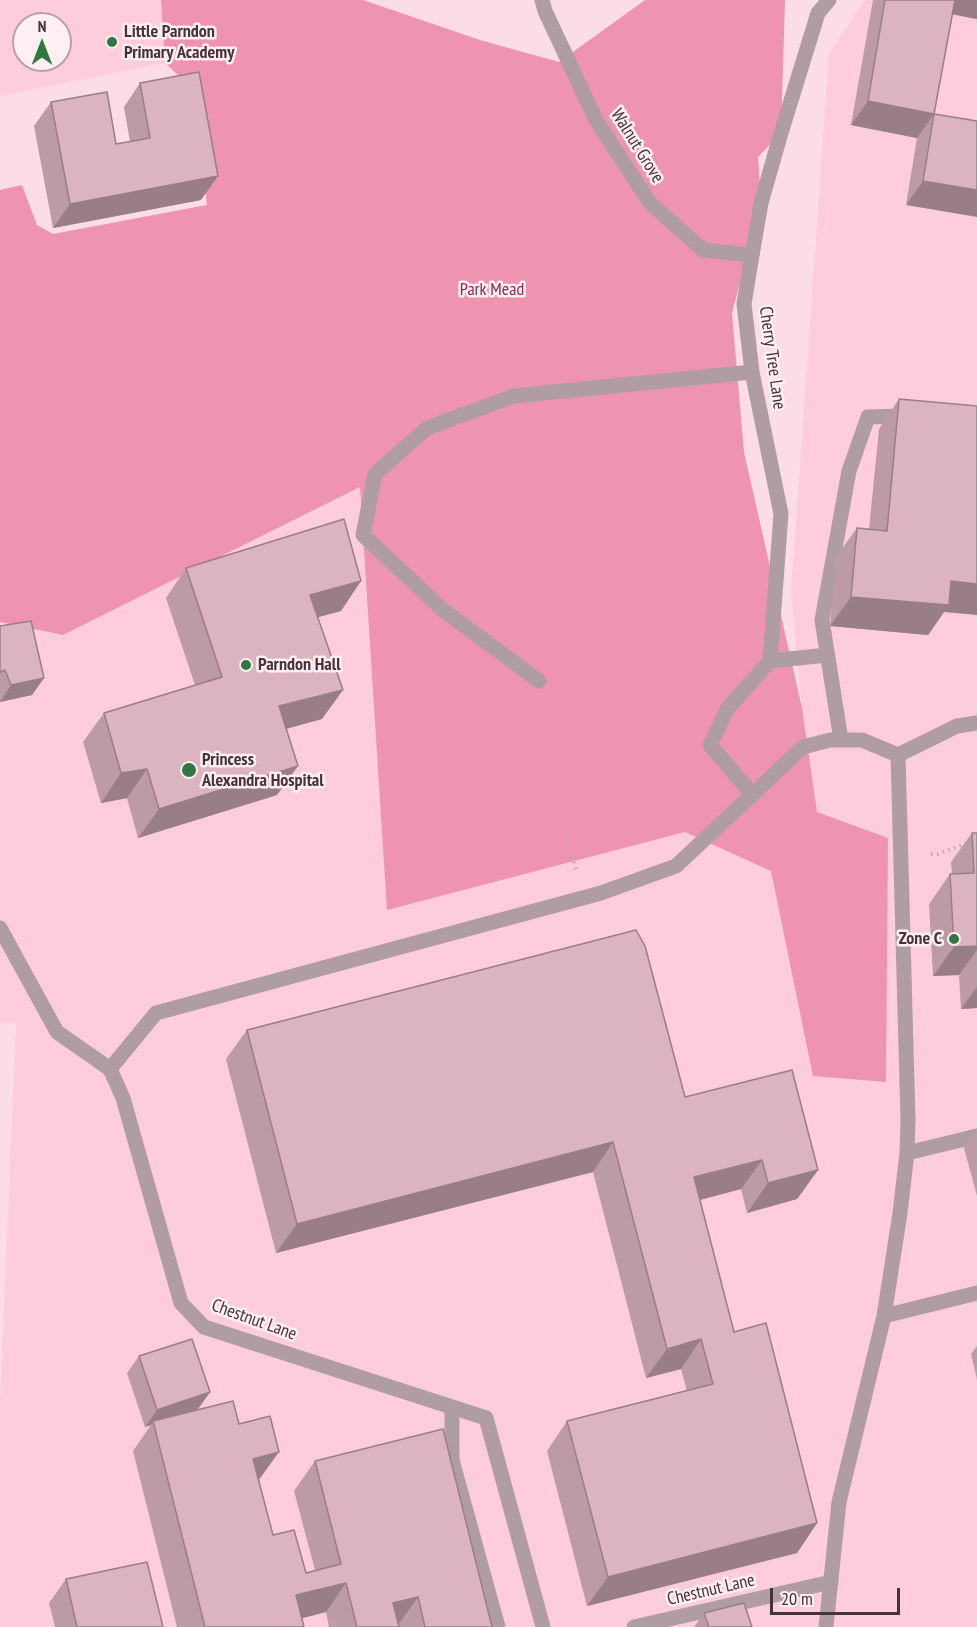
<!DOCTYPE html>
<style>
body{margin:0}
#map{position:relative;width:977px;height:1627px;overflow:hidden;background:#fcdce5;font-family:"PT Sans Narrow",sans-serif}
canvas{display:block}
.north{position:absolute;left:12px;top:12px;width:60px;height:60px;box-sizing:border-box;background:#ffeef2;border:2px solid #b4a4a8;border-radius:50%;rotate:0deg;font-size:16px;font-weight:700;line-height:24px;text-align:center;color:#443439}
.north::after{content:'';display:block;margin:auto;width:21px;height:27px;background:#307743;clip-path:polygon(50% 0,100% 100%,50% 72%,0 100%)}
.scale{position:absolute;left:770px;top:1588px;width:130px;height:27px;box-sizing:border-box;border:3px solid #443439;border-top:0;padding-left:8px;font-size:18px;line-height:21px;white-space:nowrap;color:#443439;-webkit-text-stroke:4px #ffeef2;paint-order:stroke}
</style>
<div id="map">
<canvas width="977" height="1627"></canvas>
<div class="north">N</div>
<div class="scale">20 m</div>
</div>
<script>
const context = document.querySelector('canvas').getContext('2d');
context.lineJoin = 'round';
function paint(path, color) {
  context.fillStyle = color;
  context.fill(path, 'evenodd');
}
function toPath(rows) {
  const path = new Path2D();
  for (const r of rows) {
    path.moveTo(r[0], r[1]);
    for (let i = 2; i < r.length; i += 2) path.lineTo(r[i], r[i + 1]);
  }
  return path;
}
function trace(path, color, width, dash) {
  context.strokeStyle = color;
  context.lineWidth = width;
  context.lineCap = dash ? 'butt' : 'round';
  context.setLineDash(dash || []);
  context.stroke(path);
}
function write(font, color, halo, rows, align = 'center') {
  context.font = font + ' "PT Sans Narrow",sans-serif';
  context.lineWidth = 5;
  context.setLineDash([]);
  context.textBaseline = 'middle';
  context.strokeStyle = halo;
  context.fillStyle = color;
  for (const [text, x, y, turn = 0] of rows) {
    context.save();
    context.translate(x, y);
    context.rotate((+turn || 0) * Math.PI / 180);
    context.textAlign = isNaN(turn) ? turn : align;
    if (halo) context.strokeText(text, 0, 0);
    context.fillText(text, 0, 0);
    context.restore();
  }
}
const built = toPath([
 [0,0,161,0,165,63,0,96],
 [24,24,60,24,60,60,24,60],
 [865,0,977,0,977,1627,0,1627,0,1403,16,1024,0,1023,0,622,63,635,360,487,363,535,802,708,791,593,829,53]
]);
const forest = toPath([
 [161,0,363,0,480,40,559,62,645,0,785,0,781,133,758,157,761,203,732,313,744,452,802,708,817,812,888,838,886,1082,813,1076,771,871,685,832,387,910,360,487,63,635,0,622,0,190,22,185,37,225,53,234,207,205,193,89,165,63]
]);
const path = toPath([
 [565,827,576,870],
 [931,854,938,854,967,843]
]);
const service = toPath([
 [752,255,744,304,752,372,781,514,770,661],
 [539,681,443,610,363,535,375,474,427,428,514,396,752,372],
 [841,740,822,620,849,471,868,417,906,416],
 [753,795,710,745,728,708,770,661,827,655],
 [907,1153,977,1136],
 [884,1316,977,1293],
 [452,1407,452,1460,498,1627],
 [543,1627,486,1418,204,1327,181,1303,123,1098,110,1069,156,1013,601,893,676,866,803,747,830,740,862,740,898,755],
 [634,1627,831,1582],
 [826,1627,839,1502,884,1316,900,1213,907,1153,908,1120,898,755,957,726,977,723]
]);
const minor = toPath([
 [542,0,545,11,596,120,650,203,703,250,752,255,761,203,781,133,818,13,829,0],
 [0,928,57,1032,110,1069]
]);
const wall = toPath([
 [873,0,977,0,977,19,952,14,934,114,977,121,906,205,917,138,851,125],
 [140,83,201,200,53,228,34,126,51,102,116,144,130,142,124,107],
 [899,399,944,612,928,635,830,626,836,557,857,528,869,529,879,429],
 [186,568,341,611,318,617,322,719,286,729,277,795,138,838,127,798,101,803,83,742,104,713,195,685,166,598],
 [0,626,32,695,0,702],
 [972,833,977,833,977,1008,961,1009,959,975,933,976,929,904,950,874,952,874,951,862],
 [247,1030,685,1097,818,1170,797,1199,747,1213,741,1189,700,1200,734,1332,817,1523,797,1553,587,1606,547,1451,567,1421,687,1391,681,1369,646,1378,593,1172,276,1253,226,1059],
 [977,1129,977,1196,964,1148],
 [977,1346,977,1379,971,1354],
 [139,1356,210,1392,198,1409,190,1412,239,1424,259,1480,273,1535,306,1573,315,1570,294,1491,315,1461,492,1627,329,1627,326,1612,302,1618,304,1627,177,1627,133,1451,151,1425,145,1427,127,1373],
 [66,1579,163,1627,55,1627,49,1603],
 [704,1613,752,1627,694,1627]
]);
const shadedWall = toPath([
 [948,0,977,0,977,19,940,12],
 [868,101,934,114,917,138,851,125],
 [218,176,201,200,53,228,70,204],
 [923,181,977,190,977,217,906,205],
 [361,581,341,611,289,625,310,595],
 [951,581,977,584,977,615,944,612,928,635,830,626,851,597],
 [44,678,32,695,0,702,11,685],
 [343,690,322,719,259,736,279,706],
 [298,766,277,795,138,838,159,809],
 [147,769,127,798,101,803,121,773],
 [977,946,977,950,959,975,933,976,954,947],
 [977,987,977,1008,961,1009],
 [613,1142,593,1172,276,1253,297,1224],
 [762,1160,741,1189,673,1207,694,1177],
 [818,1170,797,1199,747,1213,768,1183],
 [701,1339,681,1369,646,1378,667,1349],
 [210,1392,198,1409,154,1424,153,1421,151,1425,145,1427,157,1410],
 [279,1452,258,1481,253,1459],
 [817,1523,797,1553,587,1606,608,1577],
 [346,1583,326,1612,276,1625,296,1595],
 [418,1597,397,1626,393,1603]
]);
const building = toPath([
 [885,0,955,0,934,114,868,101,885,0],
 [199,72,218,176,70,204,51,102,107,92,116,144,150,138,140,83,199,72],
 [934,114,977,121,977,190,923,181,934,114],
 [899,399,977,406,977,584,951,581,949,605,851,597,857,528,887,531,899,399],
 [344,519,361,581,310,595,343,690,279,706,298,766,159,809,147,769,121,773,104,713,222,677,186,568,344,519],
 [31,621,44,678,11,685,5,670,0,672,0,626,31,621],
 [972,833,977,833,977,946,954,947,950,874,974,873,972,833],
 [636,930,645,946,685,1097,792,1070,818,1170,768,1183,762,1160,694,1177,734,1332,766,1323,817,1523,608,1577,567,1421,713,1384,701,1339,667,1349,613,1142,297,1224,247,1030,636,930],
 [192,1339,210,1392,157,1410,139,1356,192,1339],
 [233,1401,239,1424,270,1416,279,1452,253,1459,273,1535,294,1530,306,1573,341,1564,315,1461,443,1429,492,1627,425,1627,418,1597,393,1603,399,1627,357,1627,346,1583,296,1595,304,1627,205,1627,153,1421,233,1401],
 [147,1562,163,1627,77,1627,66,1579,147,1562],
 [744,1603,752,1627,709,1627,704,1613,744,1603]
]);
const markers = [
 [112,42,6,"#307743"],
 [246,665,6,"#307743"],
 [189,770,8,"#307743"],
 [954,939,6,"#307743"]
];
const poiNames = [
 ["Little Parndon",124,32],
 ["Primary Academy",124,53],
 ["Parndon Hall",258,665],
 ["Princess",202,760],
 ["Alexandra Hospital",202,781],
 ["Zone C",942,939,"right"]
];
const streetNames = [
 ["Walnut Grove",637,146,58],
 ["Cherry Tree Lane",772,358,82],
 ["Chestnut Lane",254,1320,20],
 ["Chestnut Lane",711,1590,-13]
];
const parkNames = [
 ["Park Mead",492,290]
];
paint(built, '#fdcddb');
paint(forest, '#ee94b1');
trace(path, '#c2a7af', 4, [1.5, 4.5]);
trace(service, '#af9da2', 15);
trace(minor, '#af9da2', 15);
paint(wall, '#bc9ba4');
paint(shadedWall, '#997e86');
paint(building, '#dbb4bf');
trace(building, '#997e86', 1.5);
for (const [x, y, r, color] of markers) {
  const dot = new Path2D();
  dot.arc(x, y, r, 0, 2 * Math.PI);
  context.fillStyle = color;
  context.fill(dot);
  trace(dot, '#ffeef2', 2);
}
write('bold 18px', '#443439', '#ffeef2', poiNames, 'left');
write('18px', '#443439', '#ffeef2', streetNames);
write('18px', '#8e2752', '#ffeef2', parkNames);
</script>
